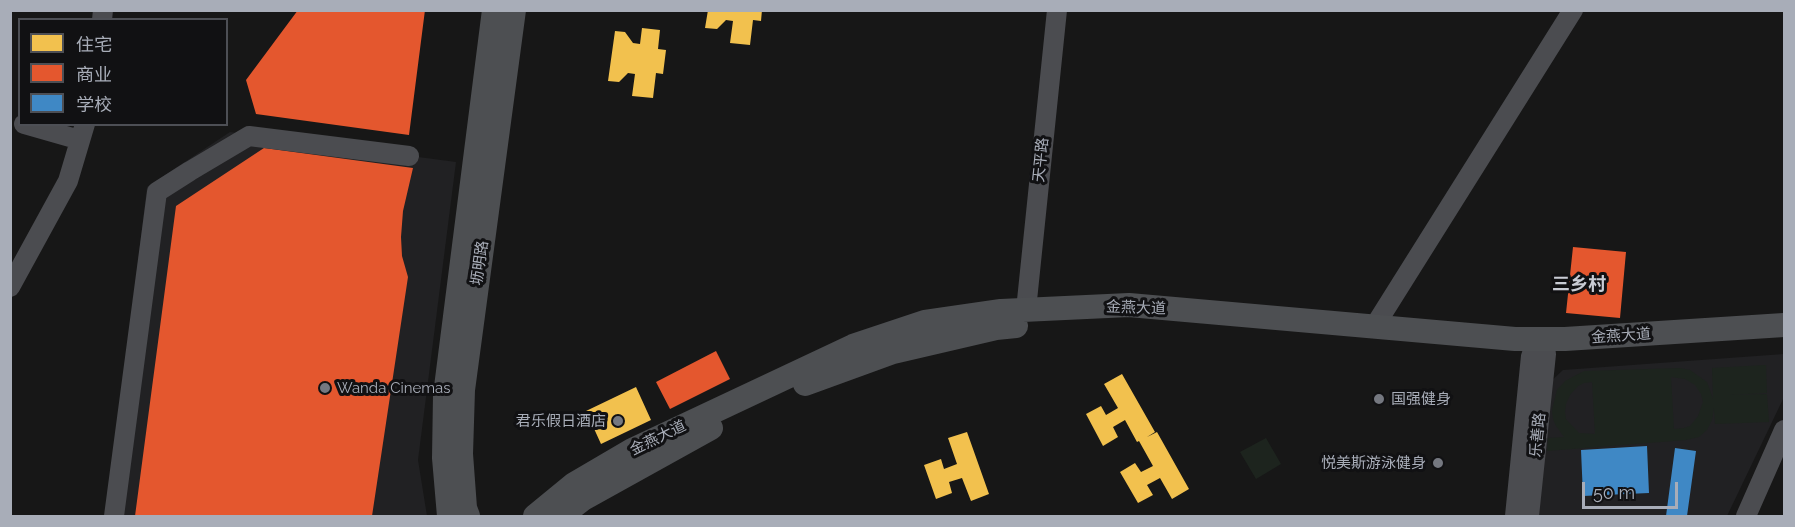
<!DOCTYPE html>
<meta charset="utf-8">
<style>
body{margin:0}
#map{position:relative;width:1795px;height:527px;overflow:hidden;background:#171717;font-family:Raleway,"Noto Sans SC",sans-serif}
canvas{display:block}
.frame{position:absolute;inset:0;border:12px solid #a8adb8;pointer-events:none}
.legend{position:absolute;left:18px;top:18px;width:210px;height:108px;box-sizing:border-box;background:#111113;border:2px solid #4d4f55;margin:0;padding:8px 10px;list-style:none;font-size:18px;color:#a8adb8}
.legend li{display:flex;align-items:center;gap:12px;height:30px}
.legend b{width:30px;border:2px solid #4d4f55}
.scale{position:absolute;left:1582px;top:482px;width:96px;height:27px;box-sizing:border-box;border:3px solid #a8adb8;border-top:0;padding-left:8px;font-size:18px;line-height:21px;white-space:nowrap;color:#a8adb8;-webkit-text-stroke:4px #111113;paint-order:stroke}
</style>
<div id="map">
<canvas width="1795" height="527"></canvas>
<div class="frame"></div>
<ul class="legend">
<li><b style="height:16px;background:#f2c14e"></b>住宅</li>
<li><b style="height:16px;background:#e4572e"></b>商业</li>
<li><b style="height:16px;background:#3f88c5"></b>学校</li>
</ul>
<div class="scale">50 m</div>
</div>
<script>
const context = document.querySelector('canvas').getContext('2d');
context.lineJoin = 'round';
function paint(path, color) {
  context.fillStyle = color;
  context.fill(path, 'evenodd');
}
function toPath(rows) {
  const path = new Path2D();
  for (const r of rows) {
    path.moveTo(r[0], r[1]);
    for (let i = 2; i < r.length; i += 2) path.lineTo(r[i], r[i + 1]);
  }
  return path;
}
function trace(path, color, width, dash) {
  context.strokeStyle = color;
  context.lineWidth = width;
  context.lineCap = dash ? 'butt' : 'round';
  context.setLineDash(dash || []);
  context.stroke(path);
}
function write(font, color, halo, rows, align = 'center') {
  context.font = font + ' Raleway,"Noto Sans SC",sans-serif';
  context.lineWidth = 6;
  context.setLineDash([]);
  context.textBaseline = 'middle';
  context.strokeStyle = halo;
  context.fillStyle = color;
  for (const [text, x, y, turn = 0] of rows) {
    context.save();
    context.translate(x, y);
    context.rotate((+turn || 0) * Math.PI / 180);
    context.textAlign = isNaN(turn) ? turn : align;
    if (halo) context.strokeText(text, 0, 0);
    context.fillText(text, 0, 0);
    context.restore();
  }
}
const built = toPath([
 [230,132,456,162,418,460,427,516,107,516,147,187],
 [1784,354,1784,397,1727,516,1536,516,1549,383,1563,370]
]);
const green = toPath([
 [1766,365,1767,393,1729,395,1767,394,1769,422,1715,424,1714,408,1712,420,1707,430,1699,437,1686,440,1547,451,1548,438,1564,437,1556,426,1553,419,1552,410,1557,390,1565,381,1584,371,1680,368,1690,370,1707,382,1713,399,1712,368],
 [1671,377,1685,379,1695,385,1701,394,1703,402,1698,416,1690,426,1684,428,1674,429],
 [1592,382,1595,434,1579,433,1566,419,1565,412,1566,404,1570,395,1578,386,1584,383],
 [1266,438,1281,464,1256,479,1240,452]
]);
const homes = toPath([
 [708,10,762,10,761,21,753,20,750,45,730,43,733,21,726,20,717,29,705,28],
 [642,28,660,30,658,49,666,50,663,74,656,73,653,98,632,96,635,74,628,73,619,82,608,81,615,31,625,32,633,43,640,44],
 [1122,374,1155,432,1147,437,1157,432,1189,489,1172,499,1160,478,1147,485,1153,495,1138,503,1120,472,1135,463,1141,472,1153,466,1139,441,1137,442,1125,420,1113,427,1118,437,1103,446,1086,414,1101,406,1106,415,1118,408,1104,384],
 [636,387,651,420,601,444,586,411],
 [967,432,989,494,971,501,962,478,949,482,952,493,936,499,924,465,941,459,944,469,957,464,948,438]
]);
const shops = toPath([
 [298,10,425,10,409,135,256,114,246,80],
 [264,148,413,168,403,211,401,237,402,256,408,277,372,516,135,516,176,206],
 [1573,247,1626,252,1620,318,1566,313],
 [716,351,730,379,670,409,656,382]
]);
const schools = toPath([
 [1647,446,1649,493,1583,496,1581,450],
 [1675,448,1696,451,1687,516,1666,516]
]);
const minor = toPath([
 [102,20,103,10],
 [24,124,80,140],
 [10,287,68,181,85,124],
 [1026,310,1057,10],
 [1374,327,1573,10],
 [114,516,157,192,190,171,249,136,409,156],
 [1515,516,1531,356],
 [1529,516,1546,354],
 [1746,516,1784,430]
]);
const major = toPath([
 [805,384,893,352,996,328,1016,326],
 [449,516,444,458,445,395,494,10],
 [468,516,465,508,461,454,463,390,514,10],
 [535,516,574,484,632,450,853,346,925,322,1001,311,1129,305,1515,339,1565,339,1784,325],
 [561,516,583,499,711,428]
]);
const markers = [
 [325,388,6,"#757880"],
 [1379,399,6,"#757880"],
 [618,421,6,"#757880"],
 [1438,463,6,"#757880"]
];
const streetNames = [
 ["天平路",1041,160,-84],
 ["坜明路",480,263,-82],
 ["金燕大道",1136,308,2],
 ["金燕大道",1621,336,-4],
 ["乐善路",1538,435,-84],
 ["金燕大道",658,438,-26]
];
const poiNames = [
 ["Wanda Cinemas",337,388],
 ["国强健身",1391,399],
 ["君乐假日酒店",606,421,"right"],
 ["悦美斯游泳健身",1426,463,"right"]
];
const quarterNames = [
 ["三乡村",1579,285]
];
paint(built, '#212123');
paint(green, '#1d241e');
paint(homes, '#f2c14e');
paint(shops, '#e4572e');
paint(schools, '#3f88c5');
trace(minor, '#4b4c50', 20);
trace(major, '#4d4f52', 24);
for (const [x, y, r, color] of markers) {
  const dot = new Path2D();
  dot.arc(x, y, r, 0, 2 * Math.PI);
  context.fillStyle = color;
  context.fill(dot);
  trace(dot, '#111113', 2);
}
write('15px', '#a8adb8', '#111113', streetNames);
write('15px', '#a8adb8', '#111113', poiNames, 'left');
write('bold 18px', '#c9ccd4', '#111113', quarterNames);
</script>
